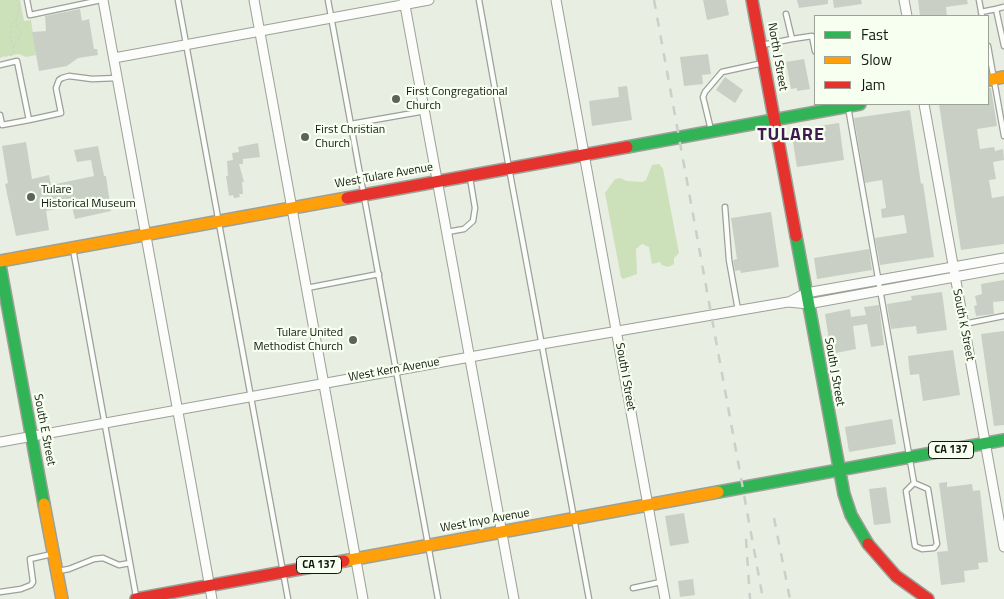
<!DOCTYPE html>
<style>
body{margin:0}
#map{position:relative;width:1004px;height:599px;overflow:hidden;background:#e8eee2;font-family:"Titillium Web",sans-serif}
canvas{display:block}
.legend{position:absolute;left:814px;top:15px;width:175px;height:90px;box-sizing:border-box;background:#f7fff0;border:1px solid #9ca396;margin:0;padding:6px 9px;list-style:none;font-size:15px;color:#141810}
.legend li{display:flex;align-items:center;gap:10px;height:25px}
.legend b{width:25px;border:1px solid #9ca396}
</style>
<div id="map">
<canvas width="1004" height="599"></canvas>
<ul class="legend">
<li><b style="height:6px;background:#30b455"></b>Fast</li>
<li><b style="height:6px;background:#ff9f0a"></b>Slow</li>
<li><b style="height:6px;background:#e5322d"></b>Jam</li>
</ul>
</div>
<script>
const context = document.querySelector('canvas').getContext('2d');
context.lineJoin = 'round';
function paint(path, color) {
  context.fillStyle = color;
  context.fill(path, 'evenodd');
}
function toPath(rows) {
  const path = new Path2D();
  for (const r of rows) {
    path.moveTo(r[0], r[1]);
    for (let i = 2; i < r.length; i += 2) path.lineTo(r[i], r[i + 1]);
  }
  return path;
}
function trace(path, color, width, dash) {
  context.strokeStyle = color;
  context.lineWidth = width;
  context.lineCap = dash ? 'butt' : 'round';
  context.setLineDash(dash || []);
  context.stroke(path);
}
function write(font, color, halo, rows, align = 'center') {
  context.font = font + ' "Titillium Web",sans-serif';
  context.lineWidth = 4.5;
  context.setLineDash([]);
  context.textBaseline = 'middle';
  context.strokeStyle = halo;
  context.fillStyle = color;
  for (const [text, x, y, turn = 0] of rows) {
    context.save();
    context.translate(x, y);
    context.rotate((+turn || 0) * Math.PI / 180);
    context.textAlign = isNaN(turn) ? turn : align;
    if (halo) context.strokeText(text, 0, 0);
    context.fillText(text, 0, 0);
    context.restore();
  }
}
const green = toPath([
 [0,0,20,0,24,21,31,20,36,55,26,57,19,54,0,57],
 [659,164,663,169,679,253,674,258,674,264,668,267,662,265,660,262,652,264,649,247,642,244,636,249,637,274,623,279,621,277,605,193,615,179,621,178,626,181,643,182,646,180,652,165]
]);
const building = toPath([
 [703,0,726,0,729,15,707,20],
 [797,0,828,0,828,4,799,8],
 [833,0,861,0,862,4,834,8],
 [918,0,967,0,968,4,946,7,947,16,920,16],
 [80,9,82,21,89,19,94,49,97,49,98,55,78,58,67,66,39,71,32,32,46,31,45,16],
 [708,54,711,74,702,75,703,84,684,86,680,57],
 [804,59,810,89,797,91,797,88,791,89,786,62],
 [725,77,743,90,735,103,716,90],
 [627,86,632,120,592,126,589,101,619,97,618,87],
 [988,88,991,88,997,126,977,129,980,149,994,147,995,151,1003,149,1004,160,993,162,996,179,989,180,992,198,1004,196,1004,244,961,250,939,104,988,104],
 [910,110,921,184,923,183,934,257,880,265,875,238,907,233,904,215,882,218,881,209,886,208,882,180,865,183,854,118],
 [839,123,844,160,797,167,791,130],
 [26,142,32,179,49,175,51,185,94,176,91,160,77,162,74,150,98,146,104,176,106,176,111,211,75,219,71,203,55,207,56,209,46,211,49,230,16,236,5,184,8,183,2,146],
 [258,143,260,157,243,159,243,164,239,164,244,182,242,182,243,194,239,194,240,197,234,198,233,195,229,196,226,176,228,176,227,161,233,160,232,153,239,152,238,147],
 [771,212,779,267,741,273,740,270,735,271,733,260,737,259,731,218],
 [869,249,872,270,817,279,814,258],
 [1004,280,1004,301,993,302,994,314,976,316,974,306,977,305,975,296,982,294,981,284],
 [942,292,947,330,917,334,916,326,891,329,887,304,912,300,911,296],
 [879,305,884,345,871,347,867,324,853,326,856,349,831,354,825,314,850,309,851,317,866,315,864,307],
 [1004,331,1004,425,994,426,981,334],
 [953,350,960,395,923,401,919,374,910,375,908,356],
 [892,419,896,444,849,452,845,427],
 [947,482,947,487,972,484,973,491,980,490,988,562,978,563,979,569,964,571,965,582,941,585,937,552,948,551,939,483],
 [886,487,891,523,874,525,869,489],
 [684,513,689,543,670,546,665,516],
 [693,579,695,595,680,597,678,581]
]);
const path = toPath([
 [15,0,19,3,19,13,15,21,12,24,10,37,14,47,21,33,15,21],
 [0,57,13,55,14,47]
]);
const lane = toPath([
 [27,0,30,15,101,0],
 [178,0,288,599],
 [328,0,438,599],
 [479,0,509,168,589,599],
 [979,0,982,16],
 [1004,7,996,9,1004,46],
 [981,12,996,9],
 [792,39,812,36,815,51],
 [762,45,792,39,786,14],
 [988,46,1004,136],
 [0,65,17,61,29,120,61,113,56,88,59,80,62,78,69,76,92,79,117,78],
 [848,107,914,483,906,491,915,546,922,549,934,548,937,544,928,489,914,483],
 [0,115,2,125,29,120],
 [351,124,425,111],
 [711,130,704,101,703,97,705,92,722,72,763,63],
 [725,207,729,260,738,310],
 [447,232,464,229,473,221,475,208,470,178],
 [73,249,136,596],
 [307,288,379,274],
 [964,324,1004,316],
 [58,571,69,569,94,559,103,558,119,565,130,563],
 [633,588,661,582],
 [0,592,21,589,31,585,33,582,30,559,52,554]
]);
const street = toPath([
 [103,0,212,599],
 [254,0,363,599],
 [404,0,514,599],
 [556,0,665,599],
 [904,0,907,16],
 [114,58,429,0],
 [924,104,1004,547],
 [789,302,806,293,1004,258],
 [0,442,542,344,788,302,808,304,1004,268]
]);
const fast = toPath([
 [627,147,860,104],
 [796,236,844,494,851,515,868,544],
 [0,265,44,504],
 [718,492,1004,440]
]);
const slow = toPath([
 [988,80,1004,77],
 [0,261,347,198],
 [44,504,62,599],
 [344,561,718,492]
]);
const jam = toPath([
 [752,0,796,236],
 [347,198,627,147],
 [868,544,896,576,928,599],
 [136,599,344,561]
]);
const rail = toPath([
 [654,0,763,599],
 [774,518,790,599],
 [746,539,750,599]
]);
const markers = [
 [396,99,5,"#5e635a"],
 [305,137,5,"#5e635a"],
 [31,197,5,"#5e635a"],
 [353,340,5,"#5e635a"]
];
const shields = [
 [951,450,45],
 [319,565,45]
];
const shieldNames = [
 ["CA 137",951,450],
 ["CA 137",319,565]
];
const streetNames = [
 ["North J Street",777,57,80],
 ["West Tulare Avenue",384,176,-10],
 ["South K Street",963,325,79],
 ["West Kern Avenue",394,370,-10],
 ["South J Street",834,372,80],
 ["South I Street",625,377,80],
 ["South E Street",44,430,79],
 ["West Inyo Avenue",485,521,-10]
];
const poiNames = [
 ["First Congregational",406,92],
 ["Church",406,106],
 ["First Christian",315,130],
 ["Church",315,144],
 ["Tulare",41,190],
 ["Historical Museum",41,204],
 ["Tulare United",343,333,"right"],
 ["Methodist Church",343,347,"right"]
];
const districtNames = [
 ["TULARE",791,136]
];
paint(green, '#cce0ba');
paint(building, '#c9cfc4');
trace(lane, '#9ca198', 7);
trace(street, '#9ca198', 11);
trace(fast, '#9ca198', 14);
trace(slow, '#9ca198', 14);
trace(jam, '#9ca198', 14);
trace(path, '#cdcfcb', 1, [2.5, 2.5]);
trace(lane, '#fcfcfb', 4.5);
trace(street, '#fcfcfb', 9);
trace(fast, '#30b455', 11);
trace(slow, '#ff9f0a', 11);
trace(jam, '#e5322d', 11);
trace(rail, '#ccceca', 2.5, [9, 9]);
for (const [x, y, r, color] of markers) {
  const dot = new Path2D();
  dot.arc(x, y, r, 0, 2 * Math.PI);
  context.fillStyle = color;
  context.fill(dot);
  trace(dot, '#f7fff0', 2);
}
for (const [x, y, w] of shields) {
  const box = new Path2D();
  box.roundRect(x - w / 2, y - 8.5, w, 17, 4);
  context.fillStyle = '#f7fff0';
  context.fill(box);
  trace(box, '#141810', 1);
}
write('bold 11px', '#141810', null, shieldNames);
write('12px', '#141810', '#f7fff0', streetNames);
write('12px', '#141810', '#f7fff0', poiNames, 'left');
context.letterSpacing = '1px';
write('bold 18px', '#3e1a50', '#f7fff0', districtNames);
context.letterSpacing = '0px';
</script>
